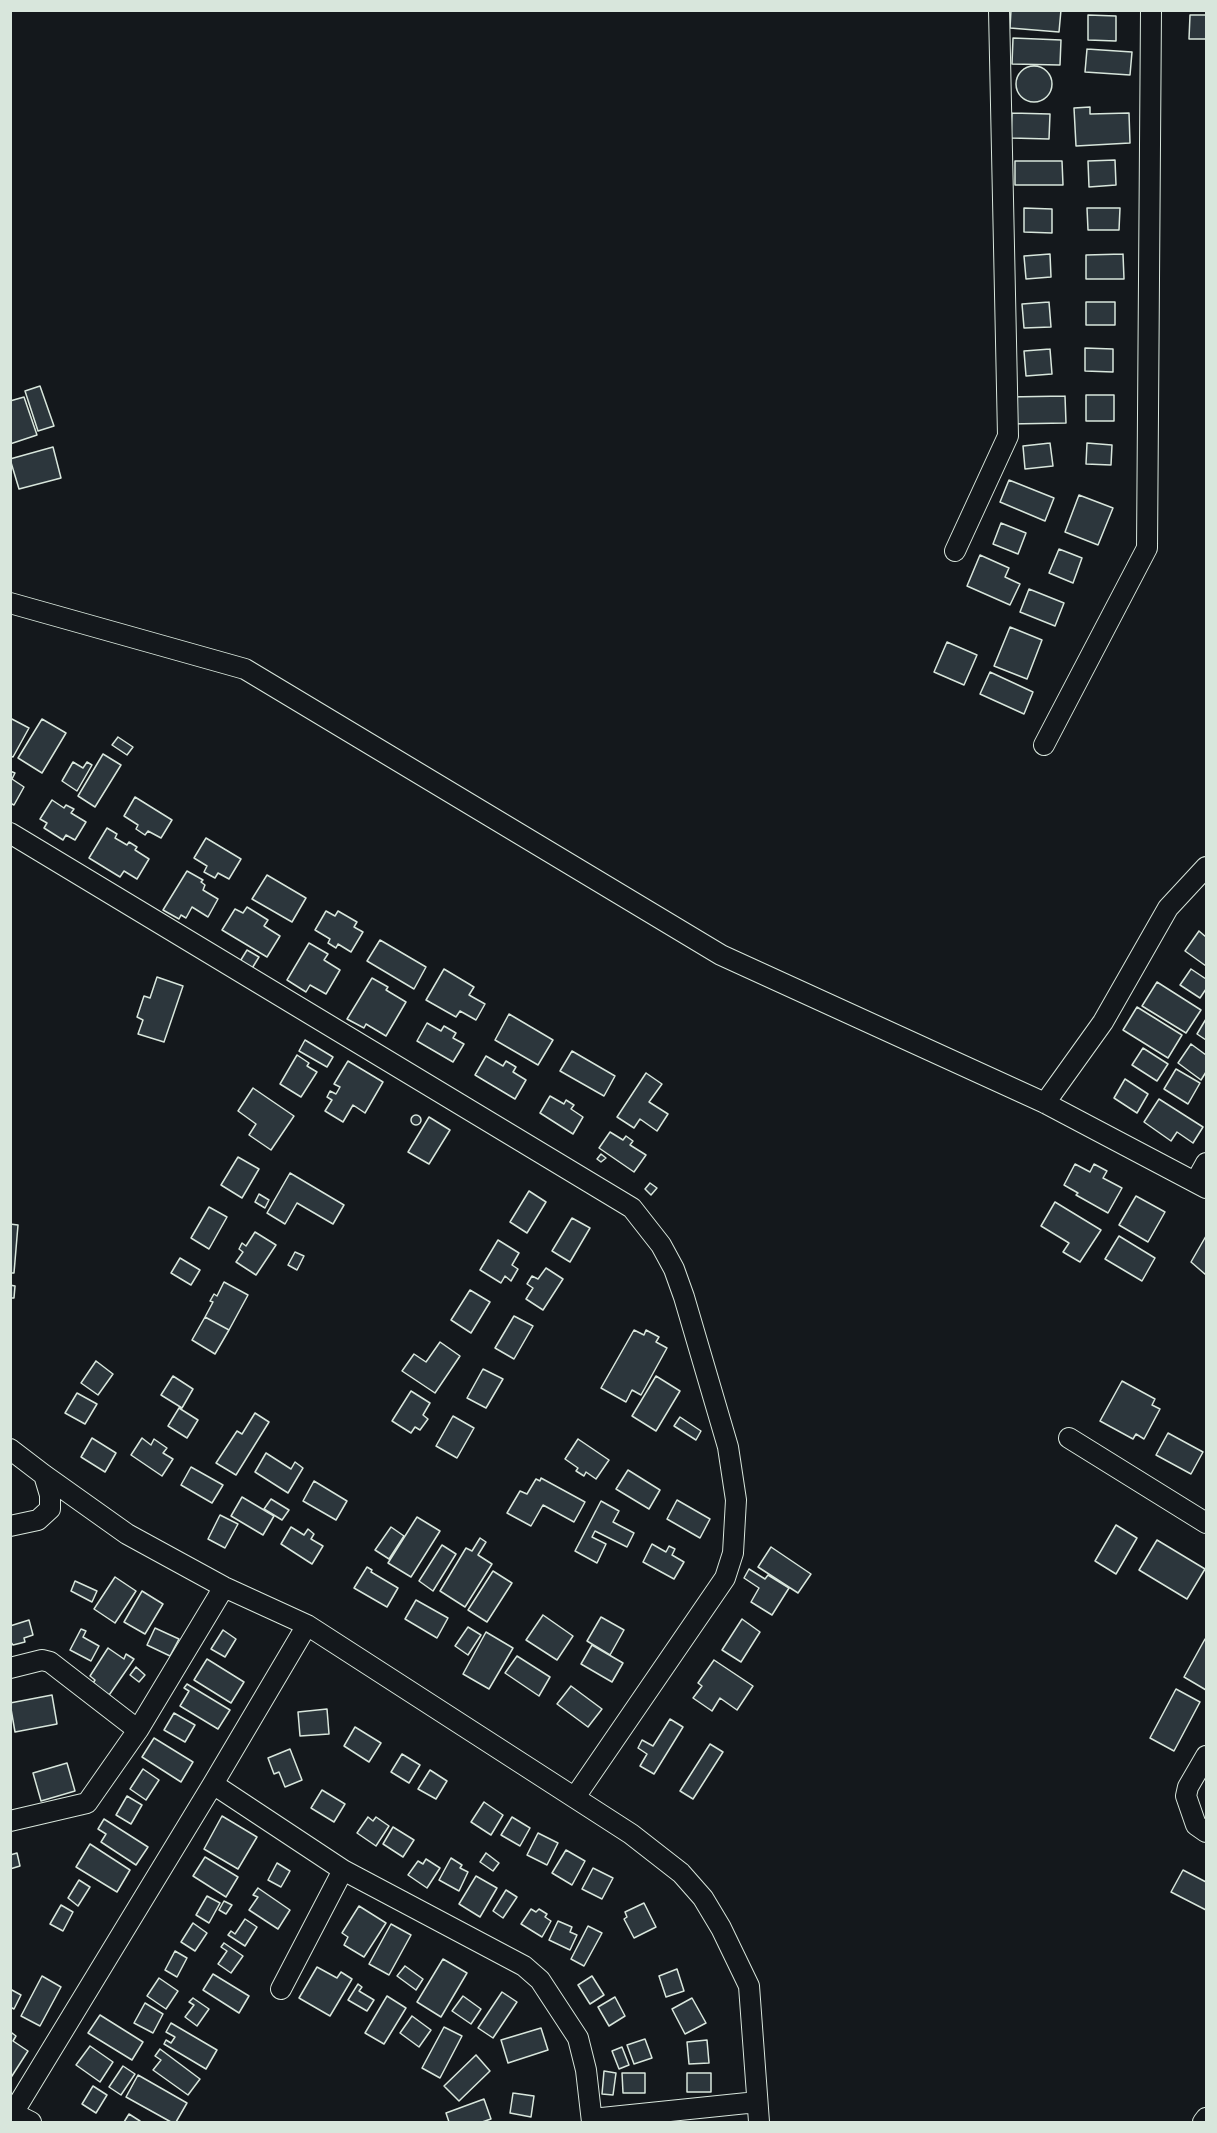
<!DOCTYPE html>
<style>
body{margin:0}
#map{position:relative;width:1217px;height:2133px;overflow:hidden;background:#14181c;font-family:"Open Sans",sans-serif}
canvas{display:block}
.frame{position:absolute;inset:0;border:12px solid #d8e6dc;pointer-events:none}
</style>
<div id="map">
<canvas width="1217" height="2133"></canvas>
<div class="frame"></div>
</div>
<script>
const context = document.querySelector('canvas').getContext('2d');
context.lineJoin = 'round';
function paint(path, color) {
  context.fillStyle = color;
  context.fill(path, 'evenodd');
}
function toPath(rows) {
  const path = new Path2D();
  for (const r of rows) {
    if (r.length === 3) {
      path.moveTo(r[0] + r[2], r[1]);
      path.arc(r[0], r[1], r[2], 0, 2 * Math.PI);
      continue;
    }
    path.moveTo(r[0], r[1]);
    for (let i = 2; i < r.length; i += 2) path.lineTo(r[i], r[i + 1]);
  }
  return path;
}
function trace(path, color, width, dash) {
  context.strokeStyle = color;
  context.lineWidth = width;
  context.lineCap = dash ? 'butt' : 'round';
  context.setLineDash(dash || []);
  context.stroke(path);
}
const building = toPath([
 [1011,10,1061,10,1059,32,1010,28,1011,10],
 [1088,15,1116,16,1116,41,1088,40,1088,15],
 [1190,15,1206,15,1206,39,1189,39,1190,15],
 [1013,38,1061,40,1060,65,1012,64,1013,38],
 [1087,49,1132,52,1130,75,1085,72,1087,49],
 [1034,84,18],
 [1090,107,1090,114,1129,113,1130,143,1076,146,1074,108,1090,107],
 [1012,113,1050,114,1049,139,1011,138,1012,113],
 [1115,160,1116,185,1089,187,1088,161,1115,160],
 [1015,161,1062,161,1063,185,1015,185,1015,161],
 [1024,208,1052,209,1052,233,1024,232,1024,208],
 [1087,208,1120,208,1119,230,1088,230,1087,208],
 [1050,254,1051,277,1026,279,1024,256,1050,254],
 [1123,254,1124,279,1086,279,1086,255,1123,254],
 [1049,302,1051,327,1024,328,1022,304,1049,302],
 [1086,302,1115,302,1115,325,1086,325,1086,302],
 [1085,348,1113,349,1113,372,1085,371,1085,348],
 [1050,349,1052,374,1026,376,1024,351,1050,349],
 [40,386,54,426,38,431,25,391,40,386],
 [1086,395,1114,395,1114,421,1086,421,1086,395],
 [1065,396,1066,423,1009,424,1008,397,1065,396],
 [24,397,37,435,10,444,10,401,24,397],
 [1050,443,1053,466,1025,469,1023,446,1050,443],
 [1087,443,1112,445,1111,465,1086,464,1087,443],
 [53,447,61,478,19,489,10,459,53,447],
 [1009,480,1054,498,1045,521,1000,502,1009,480],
 [1079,495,1113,508,1098,545,1065,532,1079,495],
 [1001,523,1026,533,1018,554,993,544,1001,523],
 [1059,549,1082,558,1073,583,1049,573,1059,549],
 [980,555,1009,568,1005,577,1020,584,1010,605,967,586,980,555],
 [1029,589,1064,603,1055,626,1020,612,1029,589],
 [1010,627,1042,640,1027,679,994,666,1010,627],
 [947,642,977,655,964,685,934,672,947,642],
 [990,672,1033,692,1024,714,980,694,990,672],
 [10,718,29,728,13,757,10,756,10,718],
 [42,719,66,733,42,773,18,758,42,719],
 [118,737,133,747,127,755,112,745,118,737],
 [103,754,121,765,95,807,78,796,103,754],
 [73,762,83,768,87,762,92,765,77,791,62,781,73,762],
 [10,771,15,773,12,779,24,787,14,805,10,803,10,771],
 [135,797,172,820,161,838,148,831,145,835,136,829,138,825,124,816,135,797],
 [52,800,64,808,66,805,74,809,71,813,86,822,75,840,66,835,63,840,44,828,47,823,40,819,52,800],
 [107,828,117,834,115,838,127,845,129,842,137,847,135,850,149,859,137,879,124,871,120,877,89,858,107,828],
 [206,838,241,859,229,879,218,873,215,878,204,872,207,866,194,858,206,838],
 [187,871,203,880,201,882,205,885,203,890,218,899,208,917,192,907,186,918,181,915,179,919,163,910,187,871],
 [267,875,306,898,292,922,252,899,267,875],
 [247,907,268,920,264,926,280,936,267,957,222,930,235,909,243,913,247,907],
 [326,911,335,916,338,911,357,922,354,927,363,932,351,952,338,944,336,948,328,943,330,939,315,930,326,911],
 [1199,931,1206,937,1206,966,1185,951,1199,931],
 [380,940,426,967,414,989,367,961,380,940],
 [309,943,328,954,324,960,340,970,326,994,310,985,306,992,287,980,309,943],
 [247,950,259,957,251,970,239,963,247,950],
 [444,969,474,987,469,995,485,1004,476,1020,460,1011,456,1017,426,1000,444,969],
 [1191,969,1206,979,1206,989,1200,998,1180,985,1191,969],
 [157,977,183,986,164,1042,138,1034,143,1020,137,1017,144,996,150,998,157,977],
 [372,978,388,987,386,990,406,1002,386,1036,366,1024,364,1028,347,1019,372,978],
 [1157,982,1201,1010,1186,1033,1142,1006,1157,982],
 [1137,1007,1182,1035,1168,1058,1123,1030,1137,1007],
 [509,1014,553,1040,538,1065,495,1040,509,1014],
 [1206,1019,1206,1040,1197,1034,1206,1019],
 [427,1023,441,1031,444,1026,456,1033,453,1038,464,1044,453,1062,417,1041,427,1023],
 [305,1040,333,1057,327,1067,299,1051,305,1040],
 [1191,1044,1206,1055,1206,1072,1201,1080,1178,1063,1191,1044],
 [1143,1048,1168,1064,1157,1081,1132,1065,1143,1048],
 [572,1051,615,1076,604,1096,560,1071,572,1051],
 [297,1055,309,1063,307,1066,317,1072,301,1097,280,1084,297,1055],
 [486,1056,503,1066,506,1061,516,1067,513,1072,526,1080,515,1099,475,1075,486,1056],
 [348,1061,383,1082,365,1113,353,1105,343,1122,325,1111,332,1100,327,1097,330,1091,336,1094,340,1087,334,1084,348,1061],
 [1176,1069,1200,1083,1188,1104,1164,1089,1176,1069],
 [646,1073,662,1084,649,1102,668,1114,657,1131,640,1119,634,1128,617,1117,646,1073],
 [1125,1079,1148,1094,1137,1113,1114,1098,1125,1079],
 [253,1088,294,1116,271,1150,249,1135,256,1124,238,1111,253,1088],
 [550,1096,564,1104,566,1100,574,1105,571,1109,583,1117,573,1134,540,1113,550,1096],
 [1159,1099,1203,1127,1193,1143,1177,1132,1171,1141,1144,1122,1159,1099],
 [416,1120,5],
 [429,1117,450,1130,429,1164,408,1152,429,1117],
 [610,1132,623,1140,626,1136,633,1141,630,1145,646,1155,634,1172,599,1148,610,1132],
 [601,1154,606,1158,601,1162,597,1159,601,1154],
 [238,1157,259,1169,242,1198,221,1185,238,1157],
 [1075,1164,1090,1172,1094,1164,1107,1171,1103,1178,1122,1188,1108,1213,1076,1195,1078,1193,1064,1185,1075,1164],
 [290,1173,344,1205,333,1224,297,1203,285,1224,267,1213,290,1173],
 [650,1183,657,1188,651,1195,645,1189,650,1183],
 [529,1191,546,1202,527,1233,510,1222,529,1191],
 [259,1194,269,1200,265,1208,255,1202,259,1194],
 [1136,1196,1165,1212,1148,1242,1119,1225,1136,1196],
 [1055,1202,1101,1230,1080,1262,1063,1252,1069,1243,1041,1226,1055,1202],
 [209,1207,227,1217,209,1249,191,1238,209,1207],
 [572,1218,590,1228,570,1262,552,1251,572,1218],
 [10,1224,18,1225,14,1273,10,1273,10,1224],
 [255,1232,276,1245,256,1275,236,1262,243,1252,239,1249,242,1243,246,1246,255,1232],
 [1119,1236,1155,1258,1142,1281,1105,1259,1119,1236],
 [1206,1236,1206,1275,1191,1262,1206,1236],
 [498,1240,519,1253,512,1265,518,1269,511,1281,505,1276,501,1283,480,1270,498,1240],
 [295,1252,304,1256,297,1270,288,1265,295,1252],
 [180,1258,200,1270,191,1285,171,1273,180,1258],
 [546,1268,563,1279,543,1310,526,1299,533,1288,527,1284,532,1276,538,1279,546,1268],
 [224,1282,248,1295,229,1330,205,1317,213,1302,210,1301,214,1294,217,1296,224,1282],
 [10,1285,15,1286,14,1298,10,1298,10,1285],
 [470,1290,490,1302,471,1333,451,1320,470,1290],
 [514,1316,533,1326,514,1359,495,1348,514,1316],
 [205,1317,229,1330,215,1354,192,1340,205,1317],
 [634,1330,644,1335,646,1330,659,1337,656,1342,667,1348,641,1395,632,1390,626,1402,601,1388,634,1330],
 [440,1342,460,1356,435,1393,402,1371,414,1354,426,1362,440,1342],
 [96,1361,113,1374,98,1395,81,1383,96,1361],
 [483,1369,503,1379,486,1408,467,1398,483,1369],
 [173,1376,193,1389,182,1408,161,1395,173,1376],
 [656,1376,680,1391,656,1431,632,1416,656,1376],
 [1122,1381,1155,1399,1152,1405,1160,1409,1144,1439,1136,1434,1133,1439,1100,1421,1122,1381],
 [411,1391,430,1403,423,1415,428,1419,420,1430,415,1427,411,1433,392,1421,411,1391],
 [77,1393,97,1404,85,1424,65,1413,77,1393],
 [179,1408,198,1420,187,1438,168,1426,179,1408],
 [255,1413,269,1422,236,1475,216,1463,237,1431,242,1434,255,1413],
 [453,1416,474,1428,457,1458,436,1446,453,1416],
 [680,1417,701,1431,696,1440,674,1426,680,1417],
 [1168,1433,1203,1452,1191,1474,1156,1455,1168,1433],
 [92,1438,116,1453,105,1472,81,1457,92,1438],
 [142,1438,151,1445,154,1439,167,1448,163,1453,173,1459,162,1476,131,1455,142,1438],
 [578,1439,609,1460,596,1479,586,1472,584,1476,576,1471,578,1468,565,1459,578,1439],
 [266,1453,291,1469,295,1462,303,1468,288,1493,255,1472,266,1453],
 [191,1467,223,1485,212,1503,181,1485,191,1467],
 [628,1470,660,1490,649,1509,616,1489,628,1470],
 [541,1478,585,1502,574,1522,543,1505,531,1526,507,1513,520,1491,527,1494,536,1479,540,1481,541,1478],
 [314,1481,347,1501,336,1520,303,1501,314,1481],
 [242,1497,274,1516,263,1535,231,1516,242,1497],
 [271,1499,289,1510,282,1520,264,1509,271,1499],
 [677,1500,710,1519,700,1538,667,1519,677,1500],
 [601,1501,619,1511,613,1522,634,1533,627,1547,595,1531,592,1537,606,1544,597,1563,575,1551,601,1501],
 [220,1515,238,1524,225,1548,208,1539,220,1515],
 [417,1517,440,1531,411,1577,388,1563,417,1517],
 [1116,1525,1137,1538,1116,1574,1095,1561,1116,1525],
 [291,1527,304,1535,308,1529,314,1534,311,1539,323,1546,312,1564,281,1544,291,1527],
 [391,1527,404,1536,389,1559,375,1550,391,1527],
 [480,1538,486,1542,478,1555,492,1564,465,1607,440,1591,466,1548,472,1551,480,1538],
 [1157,1540,1205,1569,1187,1599,1139,1570,1157,1540],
 [652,1544,666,1552,669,1546,675,1549,672,1555,684,1562,674,1579,643,1562,652,1544],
 [442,1545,456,1554,433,1591,419,1581,442,1545],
 [771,1547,811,1574,798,1593,758,1567,771,1547],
 [367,1567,372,1570,371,1572,398,1588,387,1607,354,1588,367,1567],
 [749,1569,765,1579,768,1575,789,1588,772,1615,751,1602,759,1588,744,1578,749,1569],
 [493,1571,512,1583,487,1622,468,1610,493,1571],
 [115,1577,136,1591,115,1623,94,1609,115,1577],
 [75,1581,97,1591,92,1602,71,1591,75,1581],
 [142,1591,163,1604,145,1634,124,1622,142,1591],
 [416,1600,448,1618,437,1638,405,1619,416,1600],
 [543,1615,573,1636,557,1660,526,1640,543,1615],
 [601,1617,624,1630,610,1655,587,1641,601,1617],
 [742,1619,760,1632,741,1662,722,1650,742,1619],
 [29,1620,33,1635,24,1638,25,1642,13,1645,10,1641,10,1626,29,1620],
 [468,1627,481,1635,468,1655,455,1646,468,1627],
 [155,1628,179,1639,170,1656,147,1645,155,1628],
 [81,1629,86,1631,83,1637,99,1646,91,1661,70,1650,81,1629],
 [223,1630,236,1639,225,1657,211,1649,223,1630],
 [486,1632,513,1648,489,1689,463,1674,486,1632],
 [1205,1639,1206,1639,1206,1690,1184,1677,1205,1639],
 [592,1645,623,1663,612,1682,581,1664,592,1645],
 [108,1648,124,1659,126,1654,134,1659,105,1701,89,1690,95,1680,90,1676,108,1648],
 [517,1656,550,1677,539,1696,505,1673,517,1656],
 [207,1659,244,1682,231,1703,194,1680,207,1659],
 [714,1660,753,1686,737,1710,720,1698,712,1711,693,1698,702,1686,698,1683,714,1660],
 [136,1667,145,1675,139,1682,130,1675,136,1667],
 [187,1684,230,1710,218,1729,180,1706,189,1691,184,1688,187,1684],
 [571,1686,602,1709,588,1727,557,1704,571,1686],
 [1176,1689,1200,1702,1174,1751,1150,1738,1176,1689],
 [52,1695,57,1724,15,1732,10,1703,52,1695],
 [327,1709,329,1734,300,1736,298,1712,327,1709],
 [174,1713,195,1725,185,1742,164,1730,174,1713],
 [670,1719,683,1727,654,1774,640,1766,647,1754,638,1748,642,1740,653,1746,670,1719],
 [355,1727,381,1743,369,1762,344,1746,355,1727],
 [154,1738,193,1762,181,1782,142,1757,154,1738],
 [710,1744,723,1752,693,1799,680,1791,710,1744],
 [290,1749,302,1780,285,1787,279,1772,274,1774,268,1758,290,1749],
 [402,1754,420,1765,409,1783,391,1772,402,1754],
 [67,1763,75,1791,41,1801,33,1773,67,1763],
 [143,1769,159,1780,146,1800,130,1789,143,1769],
 [430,1770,447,1781,436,1799,418,1789,430,1770],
 [322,1790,345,1804,334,1822,311,1808,322,1790],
 [127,1796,142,1805,131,1824,116,1815,127,1796],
 [484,1802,503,1815,491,1835,471,1822,484,1802],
 [222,1816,257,1837,238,1869,204,1849,222,1816],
 [368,1817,373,1821,376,1817,389,1826,376,1846,357,1833,368,1817],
 [512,1817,530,1828,520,1846,501,1835,512,1817],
 [104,1819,148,1847,136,1865,101,1842,106,1834,98,1829,104,1819],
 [393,1827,414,1840,403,1857,383,1844,393,1827],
 [538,1833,558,1843,547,1865,527,1855,538,1833],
 [90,1844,130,1870,117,1892,76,1867,90,1844],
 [566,1850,585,1861,572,1885,552,1873,566,1850],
 [17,1853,20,1866,10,1869,10,1855,17,1853],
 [486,1853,499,1863,493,1871,480,1862,486,1853],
 [205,1857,238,1877,226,1897,193,1876,205,1857],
 [451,1858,462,1865,460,1868,468,1872,459,1891,439,1880,451,1858],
 [426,1859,440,1868,427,1888,408,1875,418,1861,423,1864,426,1859],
 [277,1863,290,1871,281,1887,268,1880,277,1863],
 [593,1868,613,1878,602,1899,582,1889,593,1868],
 [1183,1870,1206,1882,1206,1910,1171,1892,1183,1870],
 [476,1876,497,1888,480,1917,459,1904,476,1876],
 [79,1880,90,1887,78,1906,68,1898,79,1880],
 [258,1888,290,1910,278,1929,249,1910,258,1897,253,1895,258,1888],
 [506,1890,517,1897,503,1918,493,1911,506,1890],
 [207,1896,220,1903,209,1923,196,1915,207,1896],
 [224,1901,232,1905,226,1914,219,1910,224,1901],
 [644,1903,656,1927,634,1938,624,1919,627,1917,625,1912,644,1903],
 [61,1905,73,1912,63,1931,50,1924,61,1905],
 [359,1906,386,1923,364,1957,344,1945,348,1937,342,1933,359,1906],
 [531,1909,536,1912,539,1909,547,1914,545,1917,551,1921,542,1937,521,1924,531,1909],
 [245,1919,257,1927,245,1946,228,1935,231,1931,235,1934,245,1919],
 [558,1921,572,1927,570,1932,577,1935,570,1950,549,1940,558,1921],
 [193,1923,207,1933,195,1951,181,1942,193,1923],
 [391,1924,411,1935,389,1975,369,1964,391,1924],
 [588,1926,602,1933,584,1966,571,1959,588,1926],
 [224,1943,243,1956,231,1973,218,1964,227,1951,221,1947,224,1943],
 [175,1951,187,1958,177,1977,165,1970,175,1951],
 [443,1959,467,1973,441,2017,417,2002,443,1959],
 [405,1966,423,1979,416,1990,397,1976,405,1966],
 [317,1967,337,1978,341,1972,352,1979,330,2016,299,1998,317,1967],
 [677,1969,684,1991,666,1997,659,1976,677,1969],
 [213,1974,249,1996,239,2013,203,1990,213,1974],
 [42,1976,61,1987,40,2026,21,2016,42,1976],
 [592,1976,604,1995,590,2004,578,1985,592,1976],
 [159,1978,178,1991,166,2009,147,1996,159,1978],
 [358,1984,362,1987,359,1991,374,2000,367,2011,348,2000,358,1984],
 [10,1989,21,1995,14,2009,10,2007,10,1989],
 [502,1992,517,2002,493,2038,478,2028,502,1992],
 [387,1996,406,2008,384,2044,365,2033,387,1996],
 [463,1996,481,2009,471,2024,452,2011,463,1996],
 [615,1997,625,2016,609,2026,598,2007,615,1997],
 [193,1998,209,2009,197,2026,185,2017,194,2005,189,2002,193,1998],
 [692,1998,706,2023,685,2034,672,2009,692,1998],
 [145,2003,163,2014,153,2033,134,2023,145,2003],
 [100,2015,143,2042,132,2060,88,2033,100,2015],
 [412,2016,431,2030,419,2047,400,2033,412,2016],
 [171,2023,217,2050,206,2069,164,2044,166,2040,171,2043,175,2037,166,2032,171,2023],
 [444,2027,462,2036,440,2078,422,2068,444,2027],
 [541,2028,548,2050,508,2063,501,2040,541,2028],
 [12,2033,16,2036,13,2041,28,2051,10,2079,10,2036,12,2033],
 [645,2039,652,2058,634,2064,627,2045,645,2039],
 [707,2040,709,2063,689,2064,687,2042,707,2040],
 [90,2046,113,2062,100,2082,76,2065,90,2046],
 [622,2047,629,2065,619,2069,612,2051,622,2047],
 [160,2049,200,2079,188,2095,153,2070,161,2060,155,2056,160,2049],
 [476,2055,490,2071,459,2101,444,2086,476,2055],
 [123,2066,135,2074,121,2095,109,2087,123,2066],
 [604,2071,616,2073,613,2095,602,2094,604,2071],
 [622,2073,645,2073,645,2093,623,2093,622,2073],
 [687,2073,711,2073,711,2092,687,2092,687,2073],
 [138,2075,187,2103,176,2122,171,2122,126,2097,138,2075],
 [93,2086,107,2095,96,2113,82,2104,93,2086],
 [513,2093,534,2096,531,2117,510,2113,513,2093],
 [484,2099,491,2119,482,2122,449,2122,446,2113,484,2099],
 [129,2114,140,2121,139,2122,124,2122,129,2114]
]);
const minor = toPath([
 [955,551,1008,436,999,10],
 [10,603,245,669,721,955,1045,1103,1206,1188],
 [1044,745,1147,548,1151,10],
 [10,833,632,1208,661,1245,674,1269,684,1297,728,1447,736,1500,733,1553,725,1578,575,1797],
 [1045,1103,1103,1022,1168,908,1206,867],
 [1196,1181,1206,1163],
 [1069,1438,1206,1523],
 [10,1449,44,1475,127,1534,224,1587,307,1625,631,1834,681,1873,703,1898,721,1928,749,1986,759,2122],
 [10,1526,38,1520,50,1509,50,1495,44,1475],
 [10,1668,42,1660,50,1662,138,1730],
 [1206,1756,1188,1787,1186,1796,1196,1825,1206,1832],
 [213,1784,343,1870,524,1966,540,1980,578,2038,586,2070,592,2122],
 [10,1821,87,1803,138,1730,224,1587],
 [281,1989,343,1870],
 [10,2112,13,2113,213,1784,307,1625],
 [13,2113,31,2122],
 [592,2119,757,2102],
 [1203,2122,1206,2118]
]);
paint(building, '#2c363c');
trace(building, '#d8e6dc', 1.5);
trace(minor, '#d8e6dc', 22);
trace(minor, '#14181c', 20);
</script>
